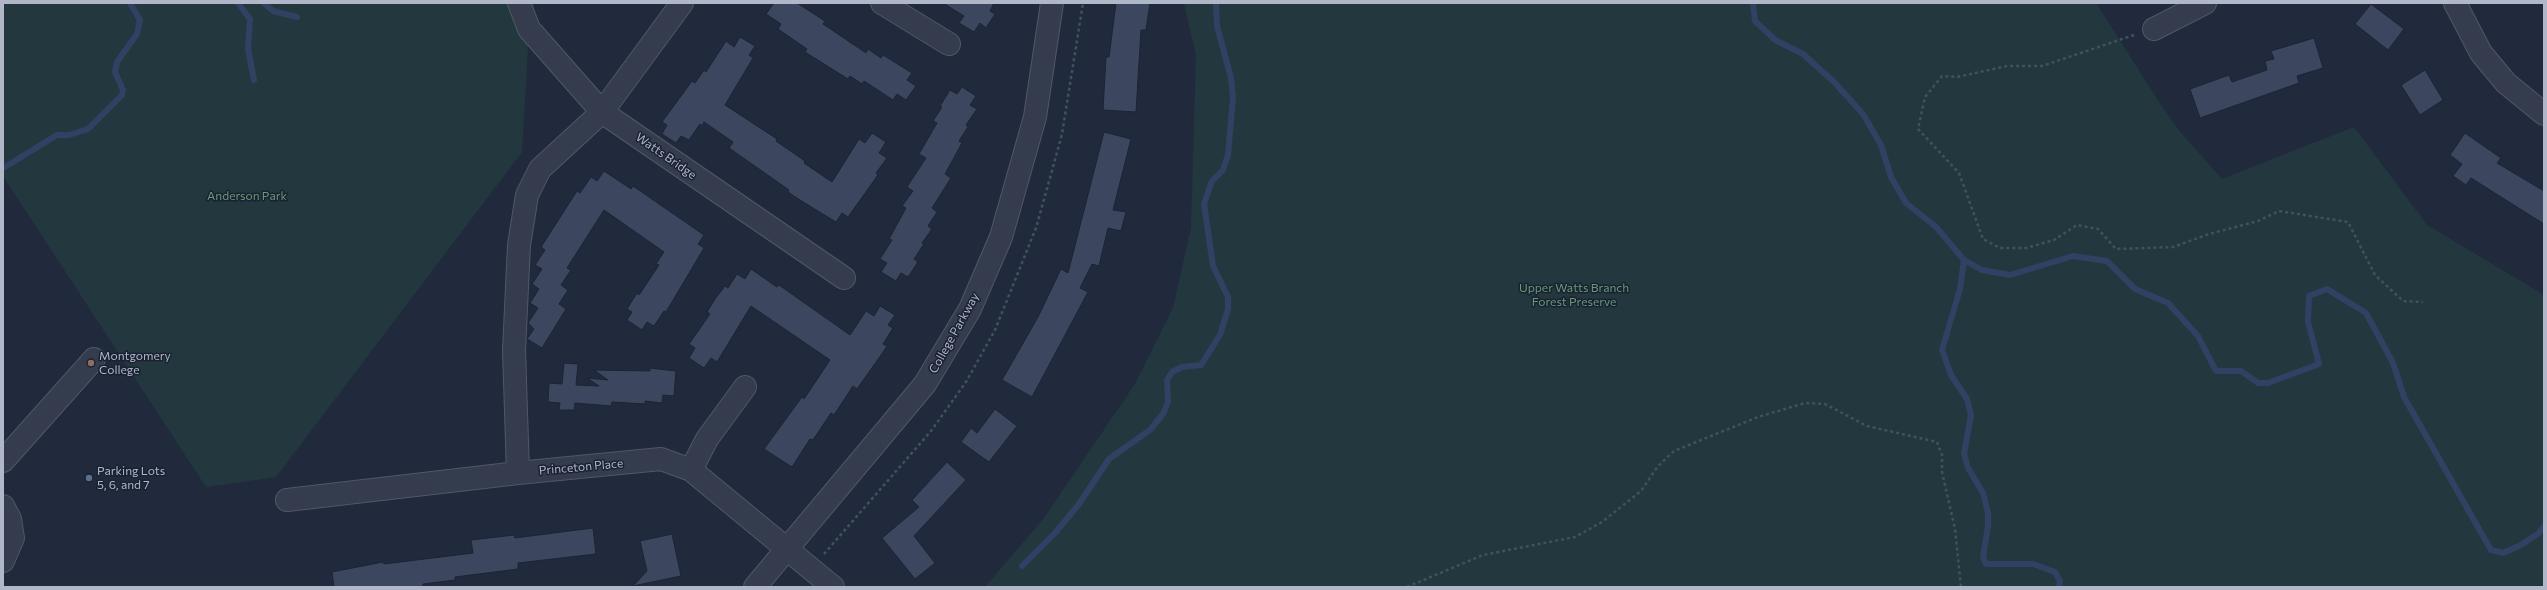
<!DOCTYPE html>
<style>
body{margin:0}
#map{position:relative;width:2547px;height:590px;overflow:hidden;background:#212a3d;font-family:Commissioner,sans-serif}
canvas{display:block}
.frame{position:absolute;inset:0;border:4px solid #b0b7c9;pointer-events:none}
</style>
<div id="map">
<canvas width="2547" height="590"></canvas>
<div class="frame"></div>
</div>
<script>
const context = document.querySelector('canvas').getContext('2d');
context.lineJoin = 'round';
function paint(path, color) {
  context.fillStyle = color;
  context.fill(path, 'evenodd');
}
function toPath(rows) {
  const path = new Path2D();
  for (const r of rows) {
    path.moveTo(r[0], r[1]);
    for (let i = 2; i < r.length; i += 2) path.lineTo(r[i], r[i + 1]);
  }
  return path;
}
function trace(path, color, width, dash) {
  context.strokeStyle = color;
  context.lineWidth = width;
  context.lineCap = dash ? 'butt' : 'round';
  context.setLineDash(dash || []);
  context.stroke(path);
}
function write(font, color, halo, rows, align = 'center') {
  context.font = font + ' Commissioner,sans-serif';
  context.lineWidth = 3;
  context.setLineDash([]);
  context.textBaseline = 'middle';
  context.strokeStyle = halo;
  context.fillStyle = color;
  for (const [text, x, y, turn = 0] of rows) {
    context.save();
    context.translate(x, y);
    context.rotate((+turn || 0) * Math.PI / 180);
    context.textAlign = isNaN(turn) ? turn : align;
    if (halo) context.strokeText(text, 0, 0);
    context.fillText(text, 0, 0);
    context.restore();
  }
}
const green = toPath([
 [3,3,519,3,529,29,522,152,276,477,206,487,3,176],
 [1184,3,2096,3,2159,102,2181,133,2222,179,2354,127,2427,225,2544,295,2544,587,985,587,1044,518,1135,384,1173,308,1191,228,1196,56]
]);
const stream = toPath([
 [238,3,250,19,248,49,254,80],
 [264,3,273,11,297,17],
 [1753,3,1755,21,1775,40,1803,54,1834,82,1863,114,1881,145,1891,177,1906,203,1936,227,1964,260,1982,270,2010,275,2073,256,2107,261,2135,289,2168,303,2198,336,2216,371,2241,371,2258,383,2268,383,2319,364,2308,322,2309,296,2327,289,2366,313,2393,363,2404,397,2491,550,2503,553,2521,545,2539,533,2544,526],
 [5,167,57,135,69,135,88,129,122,95,123,90,115,72,117,62,137,34,140,20,130,3],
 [1964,260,1960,289,1942,350,1951,375,1967,399,1971,415,1964,454,1968,468,1983,493,1988,513,1988,526,1983,557,1986,564,2033,564,2055,572,2060,581,2059,587],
 [1022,566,1055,533,1079,504,1109,459,1150,430,1163,414,1168,402,1167,380,1172,372,1182,367,1201,365,1220,335,1228,309,1228,297,1213,266,1204,204,1212,181,1223,170,1228,155,1233,97,1231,78,1217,26,1216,3]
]);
const building = toPath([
 [774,3,797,3,825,21,823,24,866,53,868,49,881,58,883,55,912,73,907,80,916,86,906,100,897,94,893,100,864,81,862,84,850,76,848,79,805,52,807,49,778,29,781,24,766,14,774,3],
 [943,3,994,3,990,11,995,14,986,28,980,23,974,32,959,23,964,16,943,3],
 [1116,3,1150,3,1146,30,1141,30,1136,112,1103,110,1106,57,1109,57,1116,3],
 [2371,4,2404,29,2388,50,2355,24,2371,4],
 [740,37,755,46,749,55,753,58,725,105,777,139,776,141,805,161,804,163,832,182,859,139,865,143,872,133,886,142,879,153,887,158,876,173,878,175,848,217,842,213,836,222,800,200,788,192,789,190,729,148,733,142,704,122,702,126,700,124,689,140,681,136,676,143,662,134,667,125,662,122,692,81,695,83,704,70,706,72,726,41,734,47,740,37],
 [2314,38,2323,68,2297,76,2299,83,2200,118,2190,89,2229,75,2232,82,2267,70,2265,61,2274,59,2271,51,2314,38],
 [2425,70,2443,100,2420,115,2401,85,2425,70],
 [962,87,976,96,970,105,977,109,966,125,968,127,959,141,962,143,945,174,951,178,932,208,937,212,928,226,932,229,922,243,924,244,914,259,918,262,908,277,901,273,896,281,881,272,887,263,880,259,892,240,889,239,906,208,902,206,913,191,907,187,926,158,919,154,937,123,933,121,942,107,940,106,950,90,957,94,962,87],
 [1104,132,1131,139,1113,210,1126,212,1121,231,1108,228,1099,266,1092,264,1080,288,1088,292,1032,397,1002,380,1038,317,1061,269,1068,273,1104,132],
 [2465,133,2501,158,2497,163,2544,191,2544,224,2471,178,2466,185,2453,176,2462,164,2450,155,2465,133],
 [604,171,631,189,633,186,704,235,698,244,704,248,666,312,664,311,654,326,647,322,642,330,627,320,632,312,627,309,637,293,639,295,659,265,656,264,664,252,604,210,567,268,571,270,561,285,568,290,559,304,566,309,542,348,527,339,534,329,528,323,538,308,530,303,539,289,532,284,542,269,535,265,545,250,541,247,577,191,580,193,591,177,597,181,604,171],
 [751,269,777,287,779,285,850,335,866,311,874,316,880,306,895,315,888,325,893,328,883,344,887,346,879,358,857,389,853,386,834,415,831,413,813,440,810,439,792,467,764,449,802,397,804,399,830,360,751,306,717,362,711,358,704,368,689,358,695,348,689,344,710,314,707,312,715,299,725,286,728,288,737,274,745,279,751,269],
 [564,363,578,364,576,385,599,386,587,378,608,380,594,370,650,371,650,368,676,371,674,396,663,395,662,403,645,401,645,404,612,402,611,406,575,403,574,410,559,410,560,403,548,402,549,383,562,384,564,363],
 [995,409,1017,426,989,462,961,442,971,428,977,433,995,409],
 [947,462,966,480,914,536,935,563,915,579,882,538,919,507,912,500,947,462],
 [593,528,596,554,518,563,518,569,455,577,455,580,423,584,423,587,334,587,332,572,383,562,384,564,473,553,471,540,514,535,515,538,593,528],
 [672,534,681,576,633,586,647,571,640,541,672,534]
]);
const path = toPath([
 [2134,35,2042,66,2007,66,1957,77,1942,76,1925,97,1918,129,1959,173,1983,239,2000,248,2026,248,2054,240,2077,225,2098,229,2116,249,2173,247,2209,234,2258,221,2279,211,2348,222,2375,275,2403,301,2423,302],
 [824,554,931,431,966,382,995,330,1036,228,1050,178,1062,134,1083,3],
 [1407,587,1483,555,1575,537,1602,522,1641,491,1658,466,1674,451,1758,417,1805,403,1825,404,1867,426,1937,442,1942,455,1942,472,1955,529,1961,587]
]);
const minor = toPath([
 [519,3,529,29,602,112,844,278],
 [882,3,949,44],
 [2455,3,2481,53,2506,83,2544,114],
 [2154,29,2205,3],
 [3,461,94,359],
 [691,470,707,439,745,387],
 [518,473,514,350,519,245,527,195,540,169,602,112,682,3],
 [287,500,518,473,661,459,691,470,833,587],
 [3,506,10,519,13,538,3,561],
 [755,587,925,384,970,309,1001,237,1035,117,1052,3]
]);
const markers = [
 [91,363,4,"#8d6e63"],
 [89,478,4,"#5c6f8a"]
];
const streetNames = [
 ["Watts Bridge",666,156,35],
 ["College Parkway",954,333,-61],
 ["Princeton Place",581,467,-5]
];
const parkNames = [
 ["Anderson Park",247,196],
 ["Upper Watts Branch",1574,288],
 ["Forest Preserve",1574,302]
];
const poiNames = [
 ["Montgomery",99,356],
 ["College",99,370],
 ["Parking Lots",97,471],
 ["5, 6, and 7",97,485]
];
paint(green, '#23383e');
trace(stream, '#314164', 6);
paint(building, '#3c465e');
trace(building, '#1c2434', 1);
trace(minor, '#505768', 24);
trace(path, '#3e5458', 2.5, [3, 3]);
trace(minor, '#353c4d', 22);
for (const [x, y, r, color] of markers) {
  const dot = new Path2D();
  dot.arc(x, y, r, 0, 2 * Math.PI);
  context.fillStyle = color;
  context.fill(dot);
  trace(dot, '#1a2232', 1.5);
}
write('12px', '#b0b7c9', '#1a2232', streetNames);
write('12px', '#659c77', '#1a2232', parkNames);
write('12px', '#b0b7c9', '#1a2232', poiNames, 'left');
</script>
